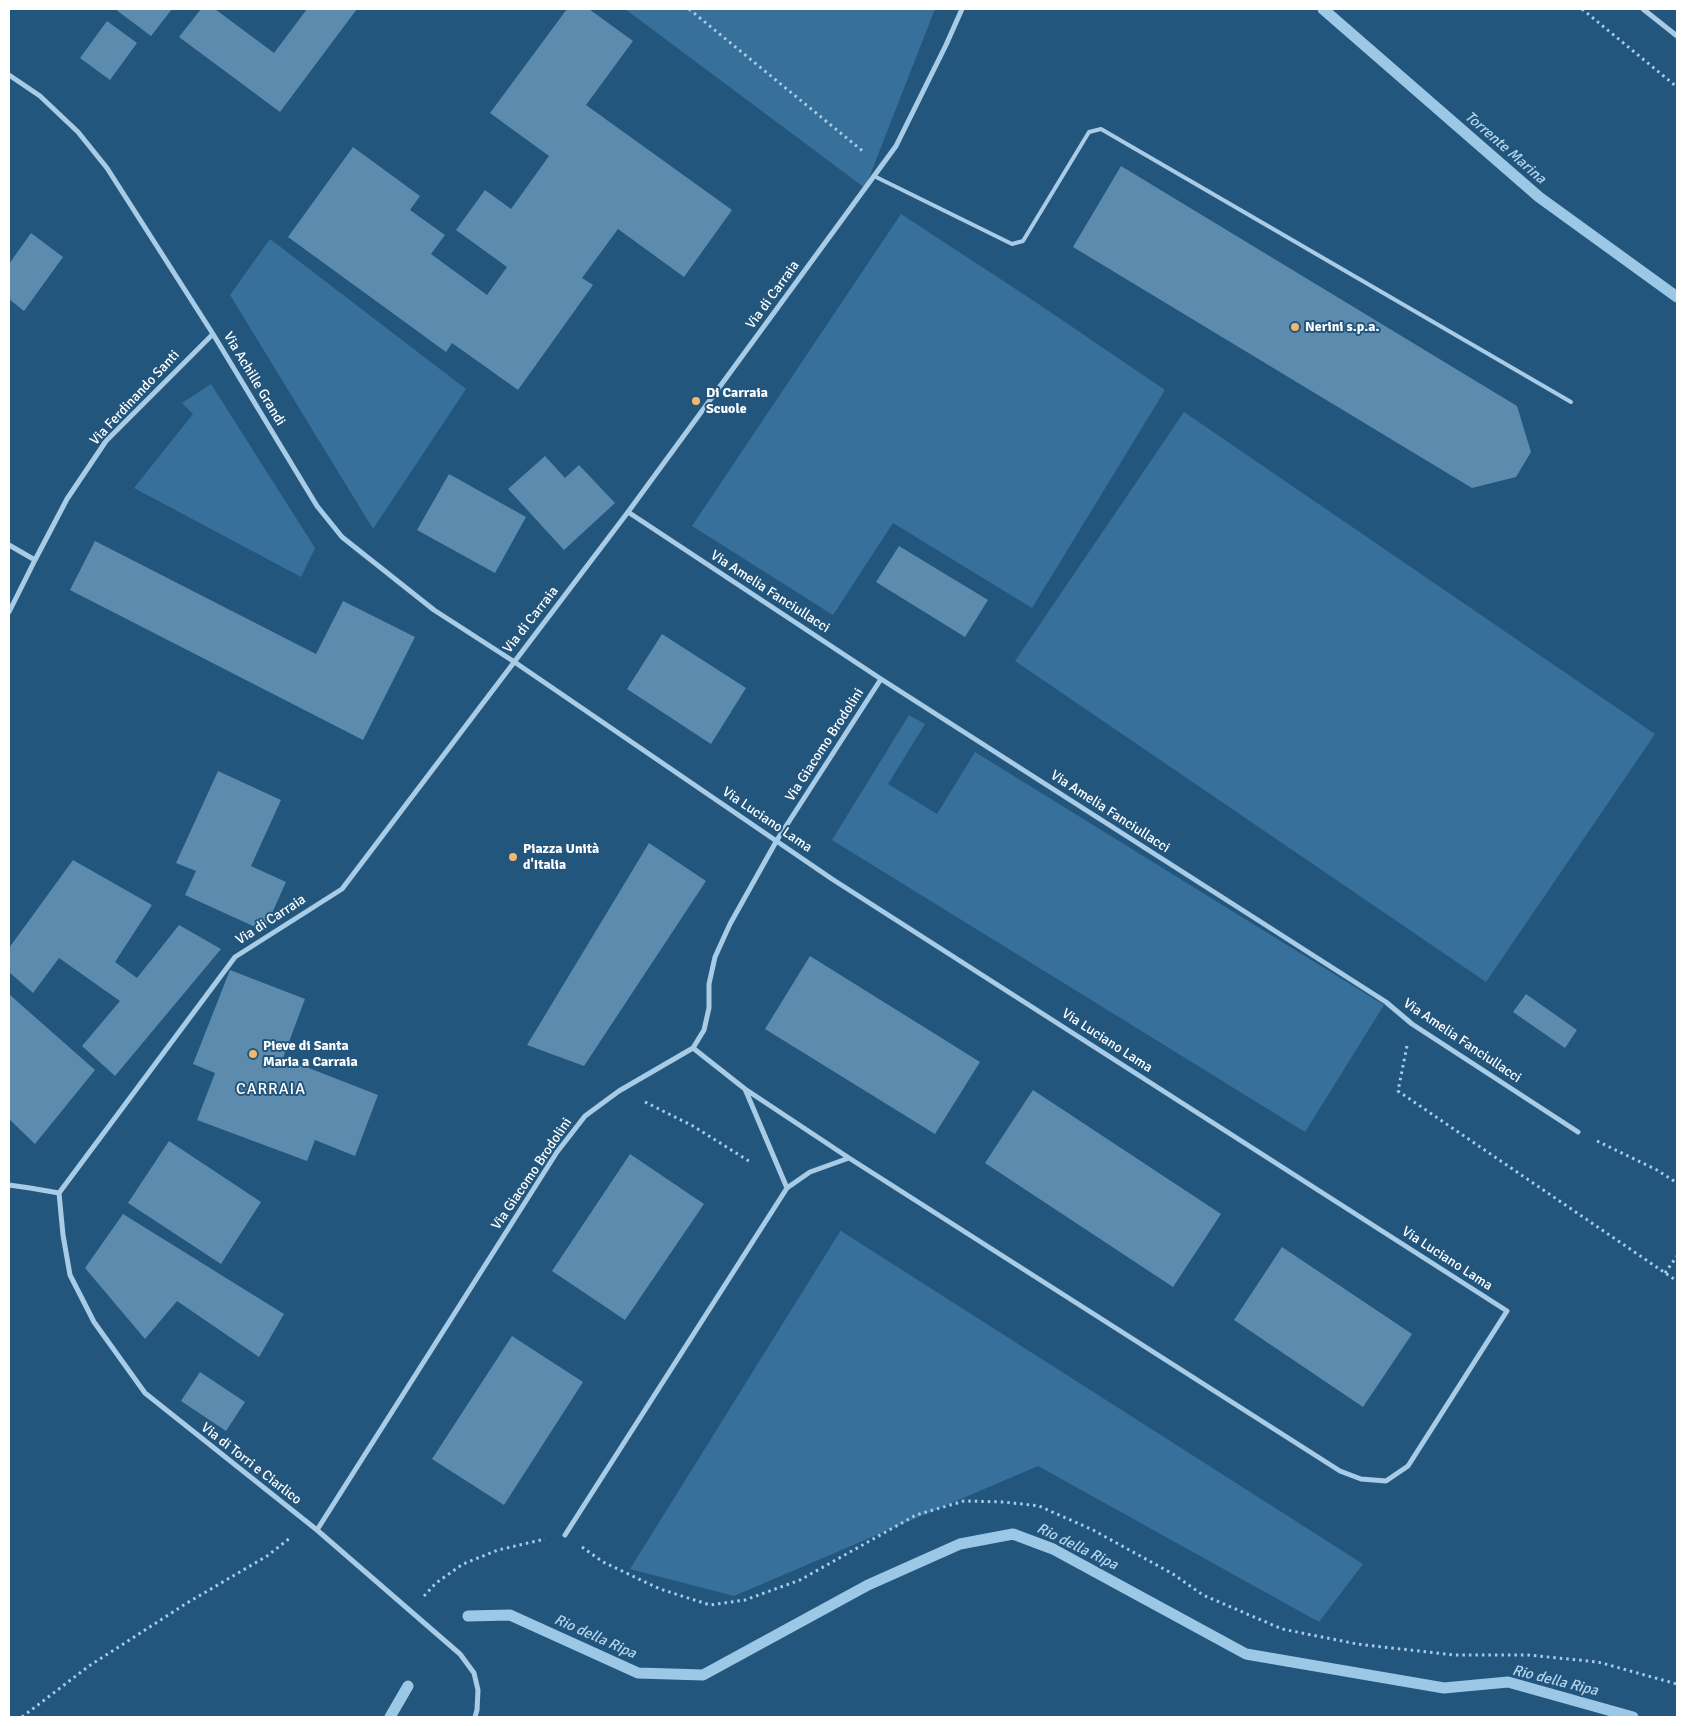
<!DOCTYPE html>
<meta charset="utf-8">
<style>
body{margin:0}
#map{position:relative;width:1686px;height:1726px;overflow:hidden;background:#23567d;font-family:Signika,sans-serif}
canvas{display:block}
.frame{position:absolute;inset:0;border:10px solid #fff;pointer-events:none}
</style>
<div id="map">
<canvas width="1686" height="1726"></canvas>
<div class="frame"></div>
</div>
<script>
const context = document.querySelector('canvas').getContext('2d');
context.lineJoin = 'round';
function paint(path, color) {
  context.fillStyle = color;
  context.fill(path, 'evenodd');
}
function toPath(rows) {
  const path = new Path2D();
  for (const r of rows) {
    path.moveTo(r[0], r[1]);
    for (let i = 2; i < r.length; i += 2) path.lineTo(r[i], r[i + 1]);
  }
  return path;
}
function trace(path, color, width, dash) {
  context.strokeStyle = color;
  context.lineWidth = width;
  context.lineCap = dash ? 'butt' : 'round';
  context.setLineDash(dash || []);
  context.stroke(path);
}
function write(font, color, halo, rows, align = 'center') {
  context.font = font + ' Signika,sans-serif';
  context.lineWidth = 4;
  context.setLineDash([]);
  context.textBaseline = 'middle';
  context.strokeStyle = halo;
  context.fillStyle = color;
  for (const [text, x, y, turn = 0] of rows) {
    context.save();
    context.translate(x, y);
    context.rotate((+turn || 0) * Math.PI / 180);
    context.textAlign = isNaN(turn) ? turn : align;
    if (halo) context.strokeText(text, 0, 0);
    context.fillText(text, 0, 0);
    context.restore();
  }
}
const green = toPath([
 [625,9,935,9,865,188],
 [901,214,1037,303,1165,390,1032,608,893,523,833,615,692,526],
 [270,239,466,389,373,529,230,295],
 [211,384,315,548,301,577,134,488,193,414,182,403],
 [1184,412,1655,734,1486,982,1015,661],
 [909,715,925,724,888,784,937,814,975,752,1384,1005,1305,1132,832,840],
 [841,1230,841,1231,1363,1564,1319,1622,1038,1466,734,1596,630,1569]
]);
const stream = toPath([
 [1323,9,1539,197,1677,297],
 [468,1616,510,1615,638,1673,703,1675,868,1585,960,1544,1013,1534,1053,1549,1246,1654,1444,1688,1508,1682,1633,1717],
 [390,1717,408,1686]
]);
const building = toPath([
 [115,9,172,9,151,36],
 [201,9,215,9,274,53,307,9,357,9,280,112,179,37],
 [567,9,589,9,633,41,586,105,732,210,684,277,618,229,582,278,593,285,518,390,452,343,446,352,288,237,353,147,420,196,410,210,445,235,431,254,487,295,507,267,456,230,485,190,511,209,549,156,490,113],
 [107,21,137,43,110,80,80,58],
 [1121,166,1517,406,1531,452,1516,477,1472,488,1073,247],
 [31,233,63,257,24,311,9,299,9,264],
 [545,456,565,478,579,465,615,503,564,550,508,489],
 [449,474,526,517,495,573,417,530],
 [95,541,316,654,343,601,415,637,363,740,70,590],
 [899,546,988,600,965,637,876,582],
 [662,634,746,688,711,744,627,689],
 [218,771,281,800,251,866,286,882,264,931,185,895,196,871,176,863],
 [649,843,706,881,584,1066,527,1045],
 [73,860,152,905,115,962,137,978,179,925,221,949,115,1076,82,1046,120,1001,59,958,33,993,9,972,9,948],
 [810,956,980,1062,935,1134,765,1029],
 [230,970,305,999,283,1058,378,1095,355,1156,315,1140,307,1161,197,1120,215,1073,193,1064],
 [1526,994,1577,1030,1565,1048,1513,1012],
 [10,995,95,1070,35,1144,9,1119,9,996],
 [1033,1090,1221,1214,1173,1287,985,1163],
 [169,1141,261,1202,221,1264,128,1203],
 [630,1154,704,1204,625,1320,552,1271],
 [123,1214,284,1314,259,1357,177,1301,145,1339,85,1268],
 [1282,1247,1412,1334,1363,1407,1234,1320],
 [512,1336,583,1382,504,1505,432,1459],
 [200,1372,245,1402,226,1431,181,1401]
]);
const path = toPath([
 [689,9,865,153],
 [1582,9,1677,87],
 [1407,1046,1398,1091,1677,1281],
 [645,1102,693,1126,752,1163],
 [1597,1141,1657,1170,1677,1183],
 [1665,1273,1677,1256],
 [582,1547,603,1562,660,1589,710,1605,745,1600,800,1580,916,1515,964,1501,1004,1502,1039,1506,1093,1530,1173,1574,1203,1595,1282,1629,1357,1644,1454,1655,1528,1655,1598,1662,1677,1684],
 [424,1596,436,1583,463,1564,498,1550,545,1539],
 [22,1717,89,1666,187,1603,267,1556,290,1538]
]);
const lane = toPath([
 [874,176,1012,244,1023,241,1089,132,1101,129,1571,402]
]);
const street = toPath([
 [1643,9,1677,36],
 [9,75,40,96,78,132,107,168,213,334,317,506,342,537,434,610,513,661,832,879,1507,1311,1408,1466,1386,1481,1361,1479,1340,1471,849,1158,745,1089,693,1048],
 [628,512,881,679,1386,1002,1412,1024,1578,1132],
 [9,545,35,560,67,499,106,441,213,334],
 [9,612,35,560],
 [9,1185,30,1188,59,1193],
 [787,1188,810,1172,849,1158],
 [59,1193,235,957,342,889,628,512,896,146,946,45,962,9],
 [59,1193,63,1235,70,1275,94,1322,145,1393,317,1530,460,1654,474,1673,478,1690,477,1710,475,1717],
 [317,1530,557,1152,585,1116,619,1091,693,1048,704,1030,709,1008,709,984,715,957,730,924,777,840,881,679],
 [565,1535,787,1188,745,1089]
]);
const markers = [
 [1295,327,5,"#f0b96b"],
 [696,401,5,"#f0b96b"],
 [513,857,5,"#f0b96b"],
 [253,1054,5,"#f0b96b"]
];
const streetNames = [
 ["Via di Carraia",773,295,-54],
 ["Via Achille Grandi",254,379,59],
 ["Via Ferdinando Santi",135,398,-47],
 ["Via Amelia Fanciullacci",770,592,33],
 ["Via di Carraia",531,620,-52],
 ["Via Giacomo Brodolini",825,745,-57],
 ["Via Amelia Fanciullacci",1110,812,33],
 ["Via Luciano Lama",767,820,34],
 ["Via di Carraia",271,920,-33],
 ["Via Luciano Lama",1107,1041,33],
 ["Via Amelia Fanciullacci",1462,1041,34],
 ["Via Giacomo Brodolini",532,1174,-56],
 ["Via Luciano Lama",1447,1259,33],
 ["Via di Torri e Ciarlico",251,1464,38]
];
const poiNames = [
 ["Nerini s.p.a.",1305,327],
 ["Di Carraia",706,393],
 ["Scuole",706,409],
 ["Piazza Unità",523,849],
 ["d'Italia",523,865],
 ["Pieve di Santa",263,1046],
 ["Maria a Carraia",263,1062]
];
const waterNames = [
 ["Torrente Marina",1505,148,41],
 ["Rio della Ripa",1077,1547,26],
 ["Rio della Ripa",595,1637,24],
 ["Rio della Ripa",1555,1681,14]
];
const quarterNames = [
 ["CARRAIA",271,1090]
];
paint(green, '#37709b');
trace(stream, '#9cc8e6', 11);
paint(building, '#5c8bae');
trace(path, '#a8cbe6', 3, [2.5, 4]);
trace(lane, '#a8cbe6', 4);
trace(street, '#a8cbe6', 5);
for (const [x, y, r, color] of markers) {
  const dot = new Path2D();
  dot.arc(x, y, r, 0, 2 * Math.PI);
  context.fillStyle = color;
  context.fill(dot);
  trace(dot, '#23567d', 2);
}
write('14px', '#fff', '#23567d', streetNames);
write('bold 14px', '#fff', '#23567d', poiNames, 'left');
write('italic 15px', '#b3d5ed', '#23567d', waterNames);
context.letterSpacing = '1px';
write('16px', '#fff', '#23567d', quarterNames);
context.letterSpacing = '0px';
</script>
